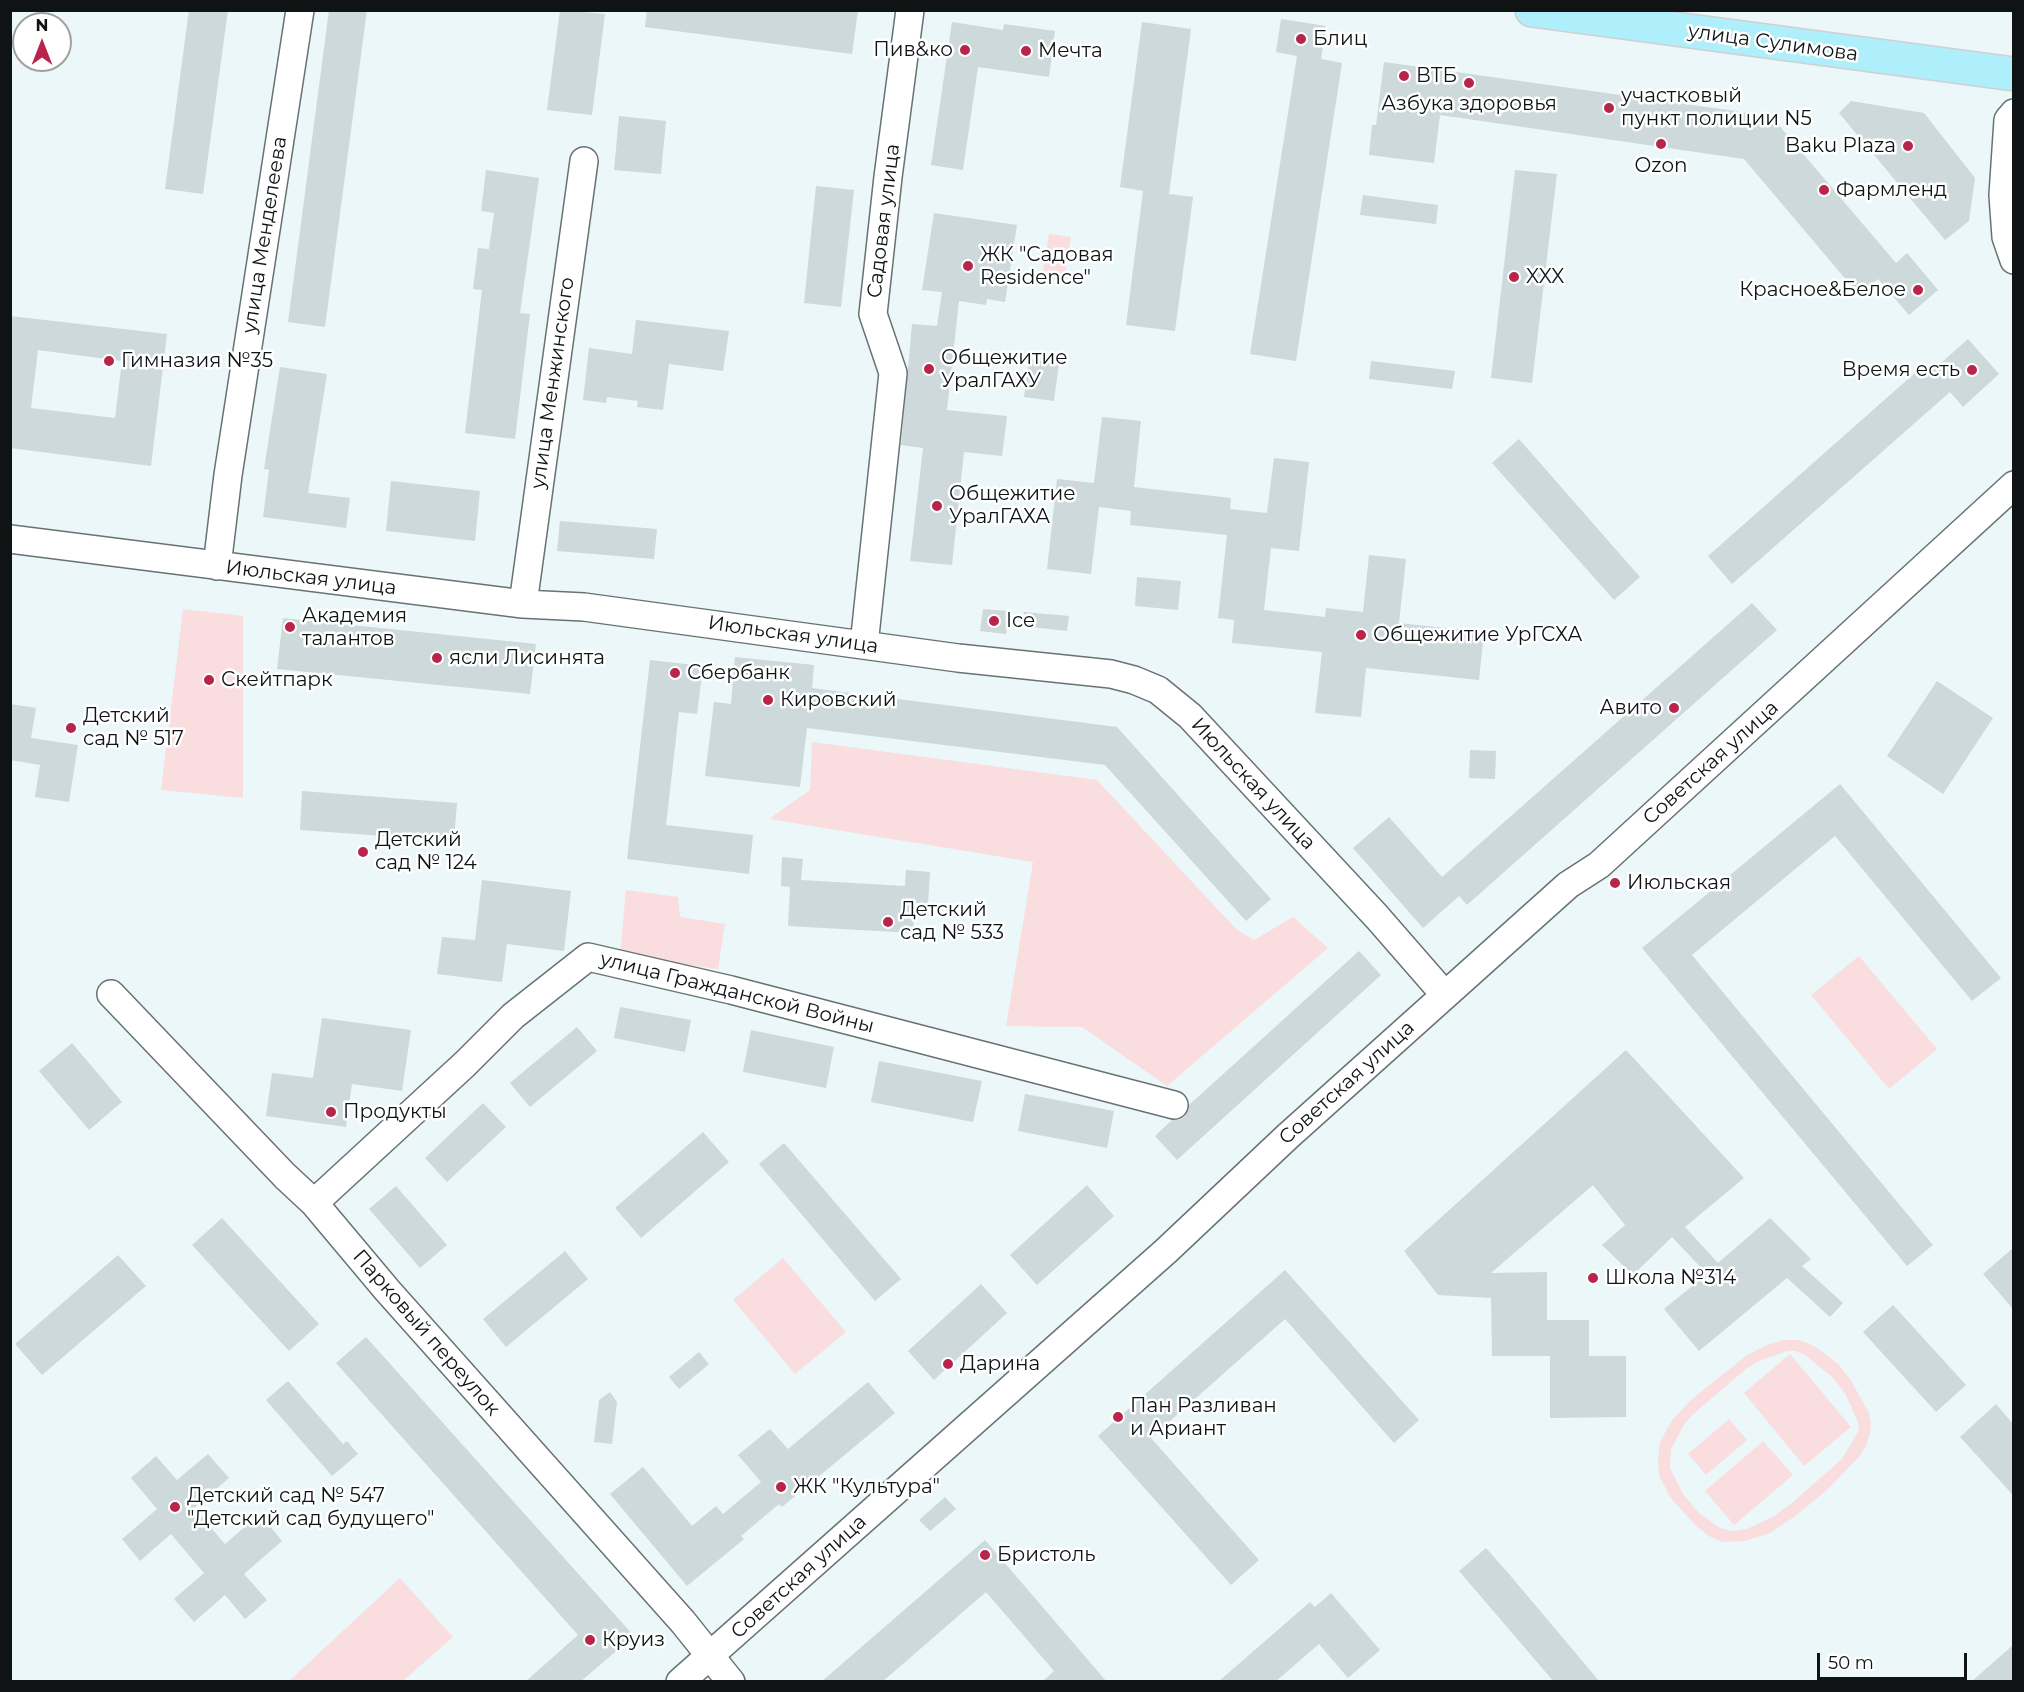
<!DOCTYPE html>
<meta charset="utf-8">
<style>
body{margin:0}
#map{position:relative;width:2024px;height:1692px;overflow:hidden;background:#ebf7f9;font-family:Montserrat,sans-serif}
canvas{display:block}
.frame{position:absolute;inset:0;border:12px solid #0f1314;pointer-events:none}
.north{position:absolute;left:12px;top:12px;width:60px;height:60px;box-sizing:border-box;background:#fff;border:2px solid #9fa1a1;border-radius:50%;rotate:0deg;font-size:16px;font-weight:700;line-height:24px;text-align:center;color:#0f1314}
.north::after{content:'';display:block;margin:auto;width:21px;height:27px;background:#b7254a;clip-path:polygon(50% 0,100% 100%,50% 72%,0 100%)}
.scale{position:absolute;left:1817px;top:1653px;width:150px;height:27px;box-sizing:border-box;border:3px solid #0f1314;border-top:0;padding-left:8px;font-size:18px;line-height:21px;white-space:nowrap;color:#0f1314;-webkit-text-stroke:4px #fff;paint-order:stroke}
</style>
<div id="map">
<canvas width="2024" height="1692"></canvas>
<div class="frame"></div>
<div class="north">N</div>
<div class="scale">50 m</div>
</div>
<script>
const context = document.querySelector('canvas').getContext('2d');
context.lineJoin = 'round';
function paint(path, color) {
  context.fillStyle = color;
  context.fill(path, 'evenodd');
}
function toPath(rows) {
  const path = new Path2D();
  for (const r of rows) {
    path.moveTo(r[0], r[1]);
    for (let i = 2; i < r.length; i += 2) path.lineTo(r[i], r[i + 1]);
  }
  return path;
}
function trace(path, color, width, dash) {
  context.strokeStyle = color;
  context.lineWidth = width;
  context.lineCap = dash ? 'butt' : 'round';
  context.setLineDash(dash || []);
  context.stroke(path);
}
function write(font, color, halo, rows, align = 'center') {
  context.font = font + ' Montserrat,sans-serif';
  context.lineWidth = 5;
  context.setLineDash([]);
  context.textBaseline = 'middle';
  context.strokeStyle = halo;
  context.fillStyle = color;
  for (const [text, x, y, turn = 0] of rows) {
    context.save();
    context.translate(x, y);
    context.rotate((+turn || 0) * Math.PI / 180);
    context.textAlign = isNaN(turn) ? turn : align;
    if (halo) context.strokeText(text, 0, 0);
    context.fillText(text, 0, 0);
    context.restore();
  }
}
const green = toPath([
 [1049,234,1071,237,1064,280,1042,277],
 [183,609,243,616,243,798,161,790],
 [812,742,1097,780,1237,930,1254,940,1293,917,1328,948,1167,1086,1082,1027,1006,1026,1033,862,769,819,810,790],
 [626,890,678,897,680,917,725,924,718,969,620,955],
 [1859,956,1937,1049,1889,1089,1811,995],
 [783,1258,846,1332,795,1374,733,1300],
 [1783,1340,1799,1340,1816,1347,1839,1365,1850,1379,1869,1413,1871,1424,1870,1433,1866,1446,1859,1457,1827,1490,1794,1517,1770,1533,1745,1541,1722,1542,1709,1536,1696,1526,1670,1497,1659,1475,1658,1458,1660,1442,1672,1420,1692,1399,1747,1355,1767,1345],
 [1787,1351,1796,1351,1805,1355,1832,1377,1845,1393,1854,1413,1859,1425,1858,1432,1842,1459,1792,1503,1774,1516,1747,1529,1732,1531,1720,1528,1699,1513,1683,1494,1670,1468,1671,1449,1684,1425,1692,1415,1746,1369,1759,1361],
 [1790,1354,1851,1427,1804,1466,1744,1393],
 [1729,1419,1747,1440,1706,1475,1688,1454],
 [1763,1441,1793,1475,1734,1525,1705,1491],
 [400,1578,453,1637,403,1681,289,1681]
]);
const building = toPath([
 [189,10,228,10,203,194,165,189],
 [329,10,367,10,325,327,288,322],
 [560,10,605,14,592,115,547,110],
 [647,10,858,10,852,54,645,27],
 [1281,19,1326,26,1321,59,1342,63,1296,361,1250,354,1297,56,1276,52],
 [952,22,1003,30,1004,24,1055,31,1049,77,978,67,963,170,931,165],
 [1142,22,1191,29,1169,194,1193,197,1175,331,1126,325,1143,191,1120,187],
 [1384,62,1771,116,1896,263,1907,253,1938,290,1909,315,1878,279,1859,295,1744,159,1440,115,1434,163,1369,155,1372,125,1376,125],
 [1851,101,1924,113,1975,178,1969,221,1945,240,1839,113],
 [619,116,666,121,661,174,614,170],
 [486,170,539,178,520,313,530,314,515,439,465,433,482,290,473,289,478,248,489,249,494,213,481,211],
 [1515,170,1557,174,1532,383,1491,378],
 [816,186,854,190,841,307,804,303],
 [1363,195,1438,205,1436,224,1360,215],
 [934,213,1017,225,1005,302,987,299,986,305,959,301,947,410,1007,416,1002,456,964,452,952,565,910,561,923,448,901,445,912,324,937,326,942,292,922,290],
 [10,316,167,334,151,466,10,448],
 [38,350,122,361,115,418,31,408],
 [636,320,729,331,723,371,669,364,663,410,637,407,638,401,607,397,606,403,583,400,589,348,632,354],
 [1968,339,1999,374,1963,407,1950,392,1732,584,1708,556,1925,364,1932,371],
 [1029,359,1059,363,1054,401,1024,397],
 [1371,361,1455,371,1452,389,1369,379],
 [280,367,327,374,308,493,350,498,346,528,263,517,269,470,264,469],
 [1102,417,1141,421,1134,487,1231,498,1230,509,1267,513,1274,458,1309,462,1299,551,1271,548,1264,610,1325,617,1326,608,1363,612,1369,555,1406,559,1399,623,1484,632,1479,680,1366,668,1361,717,1315,713,1322,652,1232,643,1234,620,1218,618,1227,535,1130,525,1131,511,1099,507,1091,574,1047,569,1057,479,1094,483],
 [1519,439,1640,577,1614,600,1492,463],
 [391,481,480,491,475,541,386,531],
 [560,521,657,529,654,559,557,551],
 [1137,577,1181,581,1178,610,1135,606],
 [1752,603,1777,630,1467,905,1459,896,1423,928,1353,848,1389,817,1442,877],
 [983,609,1009,611,1006,634,980,631],
 [1024,612,1069,616,1067,631,1022,626],
 [283,618,536,644,530,694,277,669],
 [735,657,814,665,812,688,1117,727,1271,899,1246,921,1105,765,807,728,800,787,705,776,714,702,731,704],
 [650,660,703,666,697,714,679,712,666,825,753,835,749,874,627,859],
 [1937,681,1993,718,1943,794,1887,756],
 [10,704,36,708,31,738,78,745,69,802,35,797,40,765,10,760],
 [1470,750,1496,751,1495,779,1469,778],
 [1840,784,2001,978,1972,1001,1835,836,1692,955,1933,1245,1907,1266,1642,948],
 [302,791,457,803,454,841,300,830],
 [782,857,803,859,801,880,905,886,906,870,930,872,928,904,915,903,913,933,788,926,790,887,781,886],
 [482,880,571,891,564,951,507,944,502,982,437,974,442,937,475,940],
 [1359,951,1381,975,1177,1160,1155,1136,1172,1120,1179,1120,1185,1116,1189,1105],
 [620,1007,691,1020,685,1052,614,1038],
 [322,1018,411,1030,402,1091,352,1084,346,1127,266,1116,272,1073,313,1078],
 [577,1027,597,1051,530,1107,510,1083],
 [751,1030,834,1047,826,1088,743,1072],
 [72,1043,122,1102,89,1130,39,1071],
 [1626,1050,1744,1178,1685,1227,1718,1263,1770,1218,1811,1259,1802,1266,1843,1303,1830,1317,1787,1278,1699,1351,1664,1309,1707,1274,1672,1237,1633,1275,1602,1245,1625,1225,1593,1185,1491,1273,1547,1272,1547,1320,1589,1320,1589,1356,1626,1356,1626,1417,1550,1418,1550,1356,1492,1356,1491,1298,1438,1295,1404,1251],
 [879,1061,982,1081,973,1122,871,1102],
 [1025,1094,1114,1111,1107,1148,1018,1131],
 [483,1103,506,1127,447,1182,425,1158],
 [703,1132,729,1162,641,1238,615,1208],
 [784,1143,901,1279,875,1301,759,1164],
 [1087,1185,1114,1216,1037,1285,1010,1255],
 [396,1186,447,1245,420,1268,369,1209],
 [222,1218,319,1324,289,1351,192,1245],
 [2013,1248,2013,1309,1983,1274],
 [565,1251,588,1279,506,1347,483,1319],
 [118,1255,146,1286,42,1375,15,1344],
 [1285,1270,1419,1420,1394,1443,1285,1319,1151,1438,1259,1560,1231,1585,1098,1436],
 [981,1284,1007,1313,934,1380,908,1351],
 [1893,1305,1966,1385,1936,1412,1863,1332],
 [366,1337,634,1636,580,1682,525,1682,578,1635,336,1363],
 [699,1352,709,1364,679,1389,669,1377],
 [288,1381,343,1444,347,1441,358,1454,332,1476,266,1400],
 [868,1382,895,1413,782,1507,779,1504,741,1536,744,1539,687,1586,610,1494,643,1467,692,1526,716,1506,723,1514,761,1482,738,1455,770,1429,788,1449],
 [610,1392,617,1402,612,1444,594,1442,599,1400],
 [1996,1404,2013,1424,2013,1495,1960,1437],
 [208,1454,229,1478,194,1508,225,1544,260,1514,282,1541,244,1574,267,1600,245,1619,225,1595,194,1622,174,1599,204,1573,171,1534,140,1561,122,1539,157,1509,131,1478,156,1456,177,1480],
 [945,1497,956,1509,930,1531,919,1520],
 [985,1540,1107,1682,1042,1682,1054,1671,986,1592,882,1682,821,1682],
 [1486,1548,1509,1574,1600,1682,1554,1682,1459,1571],
 [1331,1593,1380,1650,1348,1678,1319,1644,1275,1682,1218,1682,1310,1602,1315,1607],
 [2013,1645,2013,1682,1971,1682]
]);
const minor = toPath([
 [2014,113,2008,120,2003,195,2006,237,2014,260],
 [10,539,523,604,584,607,958,658,1111,674,1134,680,1158,690,1190,716,1377,917,1445,995],
 [217,566,228,475,300,10],
 [523,604,584,161],
 [864,645,893,373,873,314,888,177,910,10],
 [111,994,285,1176,314,1203,387,1290,683,1622,731,1682],
 [314,1203,465,1064,513,1016,588,957,731,990,1174,1105],
 [680,1682,1166,1251,1288,1136,1568,885,1599,865,2014,485]
]);
const major = toPath([
 [1532,10,2014,74]
]);
const markers = [
 [1301,39,6,"#b7254a"],
 [965,50,6,"#b7254a"],
 [1026,51,6,"#b7254a"],
 [1404,76,6,"#b7254a"],
 [1469,83,6,"#b7254a"],
 [1609,108,6,"#b7254a"],
 [1661,144,6,"#b7254a"],
 [1908,146,6,"#b7254a"],
 [1824,190,6,"#b7254a"],
 [968,266,6,"#b7254a"],
 [1514,277,6,"#b7254a"],
 [1918,290,6,"#b7254a"],
 [109,361,6,"#b7254a"],
 [929,369,6,"#b7254a"],
 [1972,370,6,"#b7254a"],
 [937,506,6,"#b7254a"],
 [994,621,6,"#b7254a"],
 [290,627,6,"#b7254a"],
 [1361,635,6,"#b7254a"],
 [437,658,6,"#b7254a"],
 [675,673,6,"#b7254a"],
 [209,680,6,"#b7254a"],
 [768,700,6,"#b7254a"],
 [1674,708,6,"#b7254a"],
 [71,728,6,"#b7254a"],
 [363,852,6,"#b7254a"],
 [1615,883,6,"#b7254a"],
 [888,922,6,"#b7254a"],
 [331,1112,6,"#b7254a"],
 [1593,1278,6,"#b7254a"],
 [948,1364,6,"#b7254a"],
 [1118,1417,6,"#b7254a"],
 [781,1487,6,"#b7254a"],
 [175,1507,6,"#b7254a"],
 [985,1555,6,"#b7254a"],
 [590,1640,6,"#b7254a"]
];
const poiNames = [
 ["Блиц",1313,39],
 ["Пив&ко",953,50,"right"],
 ["Мечта",1038,51],
 ["ВТБ",1416,76],
 ["участковый",1621,96],
 ["пункт полиции N5",1621,119],
 ["Азбука здоровья",1469,104,"center"],
 ["Baku Plaza",1896,146,"right"],
 ["Ozon",1661,166,"center"],
 ["Фармленд",1836,190],
 ["ЖК \"Садовая",980,255],
 ["Residence\"",980,278],
 ["XXX",1526,277],
 ["Красное&Белое",1906,290,"right"],
 ["Общежитие",941,358],
 ["УралГАХУ",941,381],
 ["Гимназия №35",121,361],
 ["Время есть",1960,370,"right"],
 ["Общежитие",949,494],
 ["УралГАХА",949,517],
 ["Академия",302,616],
 ["талантов",302,639],
 ["Ice",1006,621],
 ["Общежитие УрГСХА",1373,635],
 ["ясли Лисинята",449,658],
 ["Сбербанк",687,673],
 ["Скейтпарк",221,680],
 ["Кировский",780,700],
 ["Авито",1662,708,"right"],
 ["Детский",83,716],
 ["сад № 517",83,739],
 ["Детский",375,840],
 ["сад № 124",375,863],
 ["Июльская",1627,883],
 ["Детский",900,910],
 ["сад № 533",900,933],
 ["Продукты",343,1112],
 ["Школа №314",1605,1278],
 ["Дарина",960,1364],
 ["Пан Разливан",1130,1406],
 ["и Ариант",1130,1429],
 ["ЖК \"Культура\"",793,1487],
 ["Детский сад № 547",187,1496],
 ["\"Детский сад будущего\"",187,1519],
 ["Бристоль",997,1555],
 ["Круиз",602,1640]
];
const streetNames = [
 ["улица Сулимова",1773,43,8],
 ["Садовая улица",884,221,-83],
 ["улица Менделеева",265,235,-81],
 ["улица Менжинского",553,383,-82],
 ["Июльская улица",311,578,7],
 ["Июльская улица",793,635,8],
 ["Советская улица",1711,763,-42],
 ["Июльская улица",1253,784,47],
 ["улица Гражданской Войны",737,993,14],
 ["Советская улица",1347,1083,-42],
 ["Парковый переулок",426,1333,49],
 ["Советская улица",799,1577,-42]
];
paint(green, '#fadddf');
paint(building, '#cdd9db');
trace(minor, '#687274', 30);
trace(major, '#cfd0d0', 36);
trace(minor, '#fff', 27);
trace(major, '#afeefb', 33);
for (const [x, y, r, color] of markers) {
  const dot = new Path2D();
  dot.arc(x, y, r, 0, 2 * Math.PI);
  context.fillStyle = color;
  context.fill(dot);
  trace(dot, '#fff', 2);
}
write('20px', '#0f1314', '#fff', poiNames, 'left');
write('20px', '#0f1314', '#fff', streetNames);
</script>
